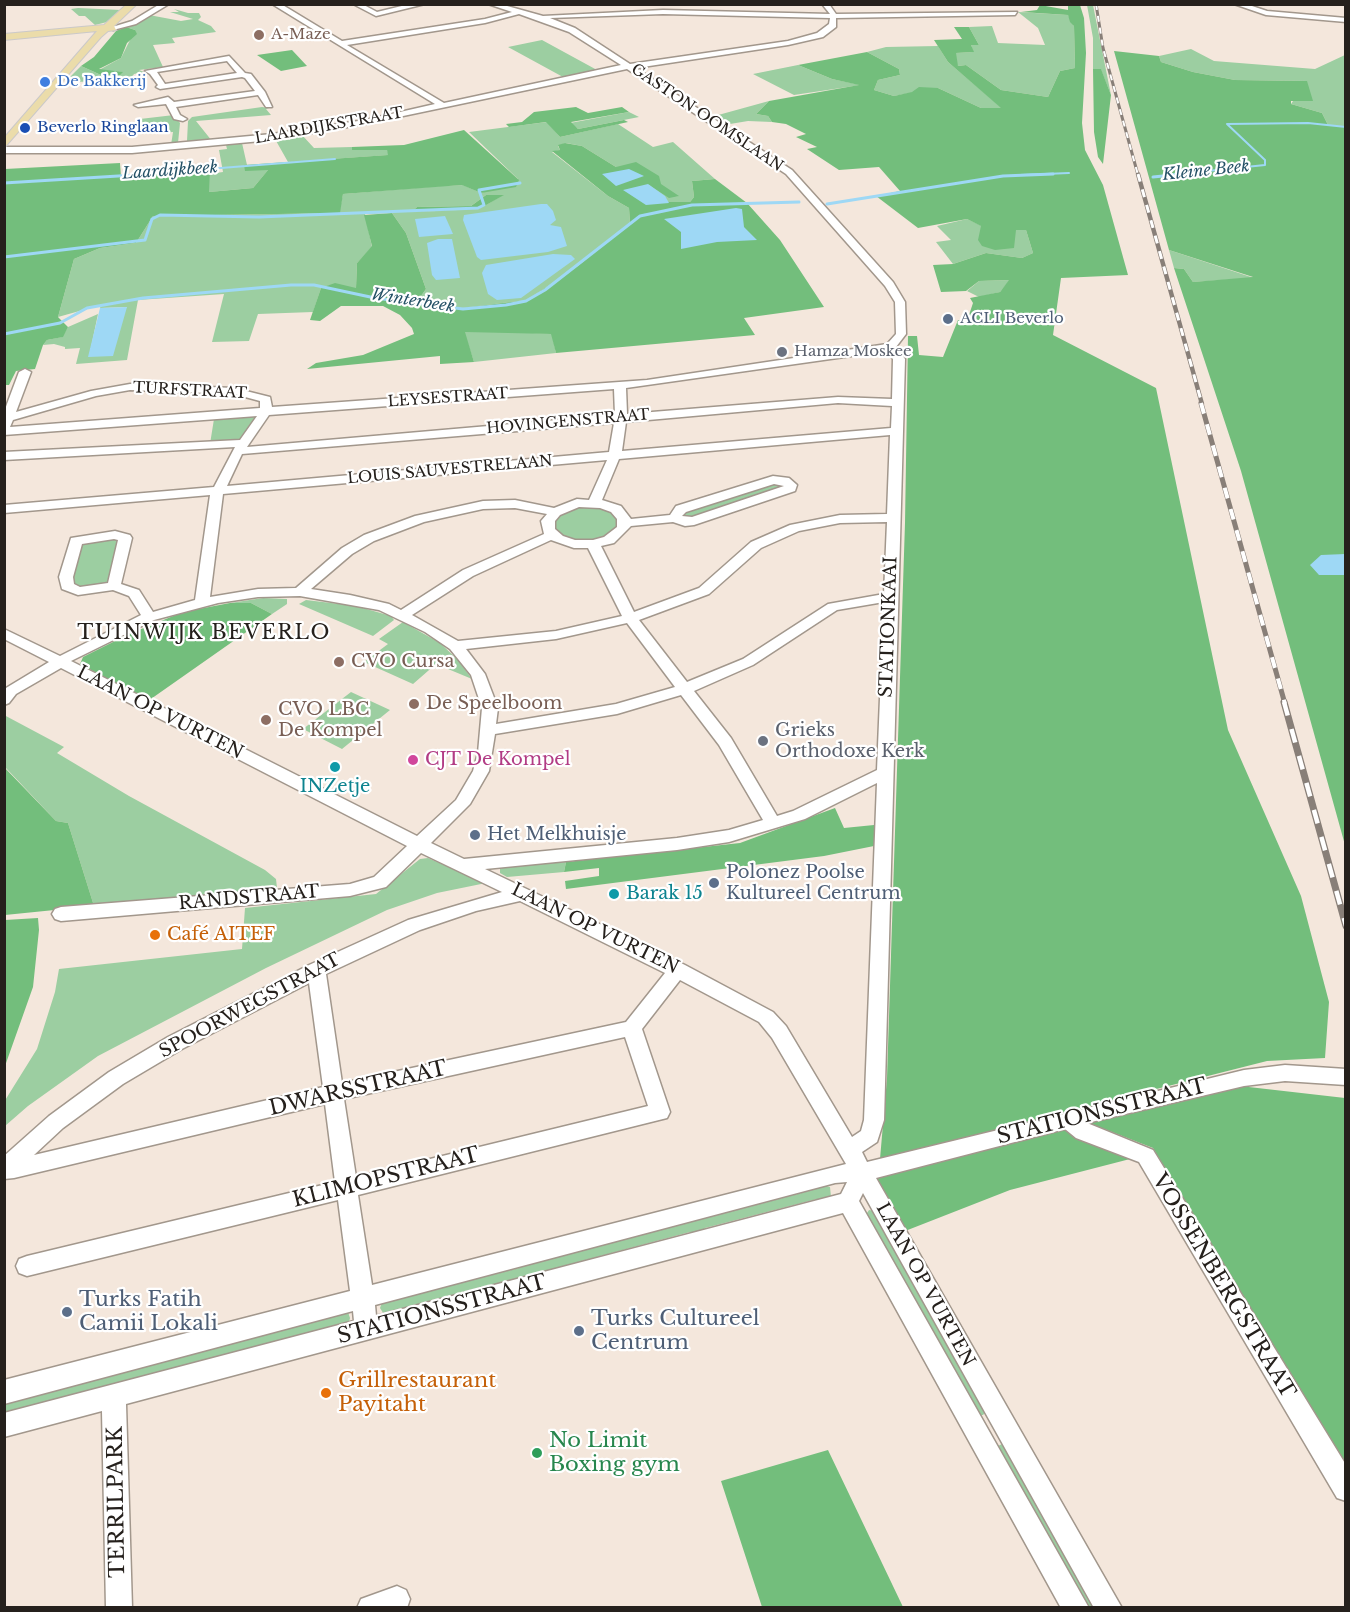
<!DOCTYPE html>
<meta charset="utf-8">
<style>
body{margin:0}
#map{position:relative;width:1350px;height:1612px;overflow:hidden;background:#f4e7dc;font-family:"Libre Baskerville",serif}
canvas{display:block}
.frame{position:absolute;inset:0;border:6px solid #25201c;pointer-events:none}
</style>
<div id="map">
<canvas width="1350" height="1612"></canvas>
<div class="frame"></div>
</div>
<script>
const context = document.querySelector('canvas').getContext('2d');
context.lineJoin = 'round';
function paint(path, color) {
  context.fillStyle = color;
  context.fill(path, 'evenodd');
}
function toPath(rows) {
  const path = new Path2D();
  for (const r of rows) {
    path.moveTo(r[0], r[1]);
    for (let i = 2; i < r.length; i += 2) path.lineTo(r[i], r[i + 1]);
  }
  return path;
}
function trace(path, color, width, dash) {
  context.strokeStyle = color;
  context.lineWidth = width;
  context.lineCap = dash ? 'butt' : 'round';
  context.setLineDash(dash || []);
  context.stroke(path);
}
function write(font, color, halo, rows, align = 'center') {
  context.font = font + ' "Libre Baskerville",serif';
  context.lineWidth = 4.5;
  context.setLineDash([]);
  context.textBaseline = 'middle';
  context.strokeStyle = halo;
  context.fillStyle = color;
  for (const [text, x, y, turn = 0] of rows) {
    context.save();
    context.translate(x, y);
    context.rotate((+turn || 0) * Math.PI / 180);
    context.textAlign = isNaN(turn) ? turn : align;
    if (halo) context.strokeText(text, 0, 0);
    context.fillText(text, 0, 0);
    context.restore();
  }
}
const green = toPath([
 [1087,5,1093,5,1111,95,1101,70,1093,69,1093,38],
 [71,9,78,8,121,10,107,22,95,25,85,16,79,16],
 [174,9,188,13,199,13,201,17,198,20,211,26,216,32,172,38,175,43,153,45,163,67,139,70,144,72,134,74,129,81,65,82,81,66,101,75,122,72,99,70,121,58,135,30,126,27,149,15,181,21,193,19,170,12,179,12],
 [1018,12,1068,15,1074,26,1075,68,1060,71,1048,97,1001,90,966,65,958,66,956,63,956,53,973,52,971,45,979,45,969,27,992,26,998,43,1045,45,1038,28],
 [542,40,597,70,563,77,508,47],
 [938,46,948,62,1002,108,981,108,938,88,894,96,874,90,878,80,900,75,899,69,867,52,886,47],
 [1191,49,1214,61,1315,69,1345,55,1345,127,1328,125,1322,113,1291,104,1307,81,1235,80,1193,72,1161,62,1159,56],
 [798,65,832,79,861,85,794,95,753,74],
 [769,101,756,114,768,116,772,122,748,121,724,125,711,117],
 [262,107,269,108,266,109,271,115,196,121,212,141,187,141,188,121,192,117],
 [629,112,639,117,578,129,570,123],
 [174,115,180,123,178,143,171,145,173,132,142,134,140,119],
 [547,122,560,137,618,124,653,147,673,142,715,179,692,181,694,197,690,202,646,202,649,185,678,197,616,167,582,146,566,143,558,146,560,150,552,152,608,196,629,208,630,223,579,265,527,300,462,308,416,303,426,289,406,233,392,213,365,214,372,247,357,263,356,289,335,284,321,288,313,312,258,314,249,341,212,342,224,294,138,300,127,360,76,364,80,348,65,349,65,347,54,344,43,345,47,340,62,337,68,327,98,314,89,357,127,307,100,308,101,305,58,317,74,259,100,248,136,243,153,216,339,213,343,194,440,186,463,185,481,193,518,179,469,132],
 [486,195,503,195,479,209,414,212,417,207,471,206],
 [302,135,314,148,352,147,353,150,387,150,389,155,288,162,275,139],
 [242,143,247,165,244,165,269,169,253,188,209,192,209,174,223,172,219,150,227,149,226,145],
 [967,219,982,226,1026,230,1033,253,1022,258,986,253,953,264,936,242,951,240,937,226],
 [1169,250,1254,278,1193,282,1184,269,1174,268],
 [1010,280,1000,292,979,297,967,291,979,281],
 [493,331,552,334,556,353,474,362,464,332],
 [252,415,256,419,240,442,210,444,214,419],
 [773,482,787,486,693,519,684,519,679,513],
 [587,505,607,508,618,517,619,527,607,537,583,542,565,538,553,529,554,518,564,510],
 [111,537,121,540,109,583,82,589,72,585,79,543],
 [263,598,287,599,287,604,272,614,251,603,230,603],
 [306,600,356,606,391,616,394,620,373,636,299,604],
 [403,622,440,643,458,660,472,679,436,664,413,684,364,662,388,644,379,639],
 [351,692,390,710,342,749,303,729],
 [4,715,64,747,57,753,129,796,265,870,276,879,277,888,273,891,94,906,68,823,56,821,5,767],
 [428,858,486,883,437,893,387,910,266,968,98,1056,28,1106,5,1126,4,1102,37,1049,55,992,59,969,242,949,245,908,376,894,420,859],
 [566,862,564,872,507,877,500,873,500,869,507,866],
 [816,1183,830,1187,831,1197,823,1203,817,1199,705,1228,698,1236,690,1232,537,1273,532,1280,522,1277,400,1309,395,1317,385,1316,380,1308,383,1300,393,1295,399,1299,519,1268,524,1260,535,1263,688,1223,692,1216,703,1219,809,1191],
 [869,1210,875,1211,987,1410,983,1415,978,1415,865,1216],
 [334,1310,348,1312,350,1318,348,1326,5,1414,5,1403,330,1317],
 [1004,1443,1102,1607,1082,1607,996,1447]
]);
const forest = toPath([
 [1040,5,1068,10,1068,5,1080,5,1084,18,1086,53,1082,123,1085,150,1103,185,1128,275,1061,278,1053,335,1156,388,1228,730,1301,896,1329,1002,1325,1058,1267,1061,880,1159,887,1078,905,523,908,336,917,336,919,355,943,357,958,320,967,321,973,303,970,298,1000,292,1009,280,979,281,966,291,941,292,933,265,953,264,986,253,1022,258,1033,253,1026,230,1016,230,1014,248,995,250,982,246,978,240,981,226,967,219,918,228,876,196,900,191,879,167,839,170,807,149,817,147,796,137,806,134,786,124,772,122,768,116,756,114,769,101,859,85,832,79,798,65,867,52,899,69,900,75,878,80,874,90,894,96,912,92,919,87,938,88,981,108,1001,108,948,62,934,40,962,39,954,27,969,27,979,45,971,45,974,52,956,53,958,66,966,65,1001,90,1048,97,1060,71,1075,68,1074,26,1070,22,1068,15,1021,12,1037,10],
 [126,27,135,30,137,34,127,43,121,58,99,69,123,72,120,75,101,75,81,66,94,57,116,31],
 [292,50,307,66,281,71,257,55],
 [1114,51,1159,56,1161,62,1193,72,1235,80,1307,81,1313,101,1291,101,1291,104,1322,113,1328,125,1345,127,1345,845,1241,471,1174,268,1184,269,1193,282,1253,277,1169,250],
 [1093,69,1101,69,1111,95,1103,164,1098,157,1094,132],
 [576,107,588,113,622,107,629,112,571,122,578,129,624,120,628,122,560,137,546,122,509,127,506,124,522,122,534,112],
 [464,130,519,180,516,187,481,193,462,185,343,194,340,213,153,216,136,243,100,248,74,259,58,317,68,327,63,337,47,340,43,345,35,369,16,371,9,385,5,385,5,169,120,163,121,177,210,169,209,192,253,188,268,170,245,171,244,165,388,155,387,150,352,150,352,147,404,145],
 [565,143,582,146,616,167,636,162,659,176,661,184,679,196,669,198,649,185,646,202,690,202,694,197,692,181,715,179,747,203,780,240,824,307,744,318,755,335,556,353,551,334,465,332,474,362,440,364,440,356,307,369,316,363,363,355,414,334,412,328,400,315,383,306,341,306,320,321,310,320,321,288,335,283,356,288,357,263,372,246,364,215,392,213,406,233,426,289,416,303,462,308,527,300,579,265,630,223,629,208,608,196,552,151,560,150,558,145],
 [486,195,504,195,479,209,413,212,417,207,471,206],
 [230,603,251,603,272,614,148,701,80,664,83,657,129,634,183,612],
 [4,767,56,821,68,823,94,906,5,915],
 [835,808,844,828,874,825,874,846,824,856,566,889,565,881,599,876,599,868,564,872,566,862,740,843],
 [38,918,39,930,33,987,5,1066,5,920],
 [1240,1086,1345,1098,1345,1472,1153,1148,1089,1123],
 [1066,1128,1130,1159,1010,1190,900,1233,875,1184,880,1175],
 [828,1450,903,1607,762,1607,721,1481]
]);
const water = toPath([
 [629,169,644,176,616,186,602,174],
 [648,184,665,196,669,203,646,205,623,190],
 [541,204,547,204,553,211,556,220,550,225,561,227,567,246,548,252,481,260,477,257,463,220,464,215],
 [736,208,742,209,744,227,757,240,717,242,681,249,681,232,664,219],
 [445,216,453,234,419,237,415,219],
 [438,239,452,239,460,278,436,280,432,275,427,243],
 [553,254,571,255,575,259,521,298,497,300,488,294,482,273,486,265],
 [127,307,113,356,88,357,100,308],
 [1345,554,1345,575,1319,575,1310,565,1321,555]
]);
const streamFar1 = toPath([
 [132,175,335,159],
 [1020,175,1069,173],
 [1169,175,1265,165,1265,160,1227,124,1308,123,1346,127]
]);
const stream = toPath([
 [1153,177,1183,174],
 [4,183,151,174],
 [827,204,1003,176,1053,174],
 [4,257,145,240,152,219,160,215,259,217,478,208,484,205,479,190,520,183],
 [4,334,60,323,87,308,143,298,291,285,314,285,375,298,463,309,506,305,526,301,545,290,640,216,692,205,799,202]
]);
const minor = toPath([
 [160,4,169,4,136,24,113,30,109,28,132,21,160,4],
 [272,4,281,4,342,41,485,19,512,12,488,4,500,4,543,16,663,10,830,14,822,4,829,4,836,14,1017,12,1015,15,836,18,836,27,823,37,788,45,636,68,792,170,893,282,905,302,906,334,896,347,905,359,884,1120,877,1142,862,1152,867,1162,1244,1070,1285,1065,1346,1069,1346,1085,1285,1081,1244,1086,1087,1123,1153,1150,1346,1465,1346,1501,1337,1498,1139,1162,1076,1138,1065,1129,876,1178,1122,1608,1094,1608,863,1193,859,1201,1089,1608,1061,1608,843,1213,126,1404,132,1608,106,1608,102,1411,4,1437,4,1413,354,1321,353,1311,4,1404,4,1380,350,1291,338,1200,27,1276,19,1273,16,1266,19,1259,27,1256,335,1182,325,1104,14,1178,4,1179,4,1156,49,1116,109,1072,168,1037,309,965,408,920,502,892,421,853,386,887,350,896,61,921,55,919,52,914,55,909,61,907,350,884,374,877,407,846,61,668,16,694,9,703,4,705,6,688,49,662,4,639,4,629,60,656,141,615,129,596,113,590,78,595,62,589,59,577,71,538,115,531,130,535,132,538,121,584,139,590,153,612,195,600,210,495,4,513,4,505,214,487,235,447,4,460,4,452,240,440,257,416,4,435,4,412,19,372,25,369,31,372,16,412,91,391,130,384,234,388,270,397,272,407,647,380,887,344,896,334,895,302,885,286,786,174,627,69,365,124,272,140,132,153,4,153,4,147,132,147,272,134,365,120,435,104,272,4],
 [519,14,569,32,621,65,444,103,347,45,485,23,519,14],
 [663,14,830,18,829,24,817,33,788,41,630,64,575,28,550,18,663,14],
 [887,351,893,359,892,399,838,397,627,414,626,388,887,351],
 [614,389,615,415,247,447,269,415,614,389],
 [130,390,234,394,260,401,260,408,10,427,13,420,96,396,130,390],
 [838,403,892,406,891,428,622,451,626,422,838,403],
 [614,423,609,452,227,486,242,454,614,423],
 [890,435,887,514,840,515,790,525,751,542,699,588,634,612,601,546,614,543,631,526,673,522,685,526,694,525,795,491,797,485,789,478,773,476,676,506,670,515,631,519,621,506,602,500,619,459,890,435],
 [607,460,589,500,577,499,554,508,515,500,483,501,415,516,364,535,342,548,296,588,258,589,210,597,223,494,607,460],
 [774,484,784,486,692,517,682,516,686,512,774,484],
 [579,507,600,508,611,512,617,519,617,527,604,537,593,540,575,540,563,536,555,529,555,521,560,515,579,507],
 [515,508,547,514,541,521,544,534,463,570,401,610,389,604,350,595,311,589,352,554,374,541,424,522,483,509,515,508],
 [887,522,884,594,828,604,743,659,687,682,639,620,709,594,761,548,799,531,840,523,887,522],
 [114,539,118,540,108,583,80,587,74,584,73,577,82,544,114,539],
 [551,540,574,548,588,548,622,616,556,631,458,641,412,615,473,576,551,540],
 [300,596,379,610,425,632,450,649,471,675,482,708,478,753,473,771,456,800,417,836,71,661,154,620,218,603,258,597,300,596],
 [884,602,877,770,793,811,777,816,731,738,694,691,753,665,837,610,884,602],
 [627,623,675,687,616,704,496,724,498,708,485,674,466,649,556,639,627,623],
 [681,695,719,745,763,820,729,830,677,838,464,859,431,843,470,804,489,771,495,734,617,714,681,695],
 [877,783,864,1120,861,1131,852,1137,786,1026,773,1012,685,965,485,869,677,850,729,842,805,819,877,783],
 [520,901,665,973,626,1022,342,1083,326,974,420,930,476,911,520,901],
 [680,980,759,1022,772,1038,846,1164,372,1285,358,1195,667,1118,670,1112,642,1029,680,980],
 [309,983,323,1087,34,1155,63,1128,123,1084,182,1049,309,983],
 [625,1037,648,1106,356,1177,344,1099,625,1037],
 [847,1182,841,1194,376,1316,375,1305,835,1183,847,1182],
 [362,4,377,12,410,4,425,4,376,16,355,5,362,4],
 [1234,4,1246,4,1267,11,1346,18,1346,22,1266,15,1234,4],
 [229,56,245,73,251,74,265,92,272,107,266,107,258,95,176,107,180,115,187,119,183,121,174,119,166,104,138,107,134,105,168,97,174,102,255,91,245,78,242,77,160,89,156,87,158,85,150,74,145,71,229,56],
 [227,61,237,73,165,84,157,72,227,61],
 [397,1586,406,1590,410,1599,407,1608,357,1608,361,1599,397,1586]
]);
const major = toPath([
 [127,4,137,4,114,26,116,30,108,31,101,37,4,148,4,138,97,31,4,40,4,34,104,25,127,4]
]);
const railFar3 = toPath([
 [1096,4,1103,48,1138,175]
]);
const railFar2 = toPath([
 [1138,174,1202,404]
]);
const railFar1 = toPath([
 [1201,403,1285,704]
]);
const rail = toPath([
 [1284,702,1346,926]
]);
const markers = [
 [259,35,6,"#8d6e63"],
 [45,82,6,"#3f7fe0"],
 [25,128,6,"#1a4fb4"],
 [948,319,6,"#5c6f8a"],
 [782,352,6,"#6b7280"],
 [339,662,6,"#8d6e63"],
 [414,704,6,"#8d6e63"],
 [266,720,6,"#8d6e63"],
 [763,741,6,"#6b7280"],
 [413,760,6,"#d1479c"],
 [335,767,6,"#0f9aa8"],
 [475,835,6,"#5c6f8a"],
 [714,883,6,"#5c6f8a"],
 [614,894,6,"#0f9aa8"],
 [155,935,6,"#e8710a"],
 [67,1312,6,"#5c6f8a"],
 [579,1331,6,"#5c6f8a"],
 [326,1393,6,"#e8710a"],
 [537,1453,6,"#2e9e5b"]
];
const farEducationnames = [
 ["A-Maze",271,35]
];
const farShopnames = [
 ["De Bakkerij",57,82]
];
const farStreetnames = [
 ["GASTON OOMSLAAN",707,118,34],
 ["LAARDIJKSTRAAT",329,126,-10],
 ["TURFSTRAAT",190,391,3],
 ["LEYSESTRAAT",448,398,-4],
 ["HOVINGENSTRAAT",568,422,-5],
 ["LOUIS SAUVESTRELAAN",450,470,-5]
];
const farTransitnames = [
 ["Beverlo Ringlaan",37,128]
];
const farServicenames = [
 ["ACLI Beverlo",960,319]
];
const farWorshipnames = [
 ["Hamza Moskee",794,352]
];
const farWaternames = [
 ["Laardijkbeek",170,171,-4],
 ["Kleine Beek",1206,171,-6],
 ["Winterbeek",413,301,9]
];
const streetNames = [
 ["STATIONKAAI",889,627,-88],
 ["LAAN OP VURTEN",160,713,27],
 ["RANDSTRAAT",249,898,-5],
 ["LAAN OP VURTEN",595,929,26],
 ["SPOORWEGSTRAAT",250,1006,-28],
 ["LAAN OP VURTEN",925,1285,61]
];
const educationNames = [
 ["CVO Cursa",351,662],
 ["De Speelboom",426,704],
 ["CVO LBC",278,710],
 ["De Kompel",278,731]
];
const worshipNames = [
 ["Grieks",775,731],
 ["Orthodoxe Kerk",775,752]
];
const hotelNames = [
 ["CJT De Kompel",425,760]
];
const cultureNames = [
 ["INZetje",335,787],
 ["Barak 15",626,894,"left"]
];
const serviceNames = [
 ["Het Melkhuisje",487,835],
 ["Polonez Poolse",726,873],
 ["Kultureel Centrum",726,894]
];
const foodNames = [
 ["Café AITEF",167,935]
];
const neighbourhoodNames = [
 ["TUINWIJK BEVERLO",204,633]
];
const nearStreetnames = [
 ["DWARSSTRAAT",358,1089,-13],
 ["STATIONSSTRAAT",1102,1112,-14],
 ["KLIMOPSTRAAT",386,1178,-14],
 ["VOSSENBERGSTRAAT",1223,1286,59],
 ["STATIONSSTRAAT",442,1310,-15],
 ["TERRILPARK",117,1502,-91]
];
const nearServicenames = [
 ["Turks Fatih",79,1300],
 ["Camii Lokali",79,1324],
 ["Turks Cultureel",591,1319],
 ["Centrum",591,1343]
];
const nearFoodnames = [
 ["Grillrestaurant",338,1381],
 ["Payitaht",338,1405]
];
const nearLeisurenames = [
 ["No Limit",549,1441],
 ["Boxing gym",549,1465]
];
paint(green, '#9ccea1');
paint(forest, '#73be7c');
paint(water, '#9ed8f5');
trace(streamFar1, '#9ed8f5', 2);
trace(stream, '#9ed8f5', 3);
trace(minor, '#a2978c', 3);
trace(major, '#cbc9c9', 2);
paint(minor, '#fff');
paint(major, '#ebdcaa');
trace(railFar3, '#887f78', 3);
trace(railFar2, '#887f78', 4.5);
trace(railFar1, '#887f78', 5);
trace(rail, '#887f78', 7);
trace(railFar3, '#fff', 2, [6]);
trace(railFar2, '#fff', 3, [8]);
trace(railFar1, '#fff', 4, [11]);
trace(rail, '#fff', 4.5, [14]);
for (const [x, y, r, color] of markers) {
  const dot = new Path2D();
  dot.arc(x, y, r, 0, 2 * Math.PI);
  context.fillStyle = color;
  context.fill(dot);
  trace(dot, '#fff', 2);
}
write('15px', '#785e54', '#fff', farEducationnames, 'left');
write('15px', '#366cbe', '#fff', farShopnames, 'left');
write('15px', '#25201c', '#fff', farStreetnames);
write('15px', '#164399', '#fff', farTransitnames, 'left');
write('15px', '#4e5e75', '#fff', farServicenames, 'left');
write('15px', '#5b616d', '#fff', farWorshipnames, 'left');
write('italic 16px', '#245166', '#fff', farWaternames);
write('18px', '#25201c', '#fff', streetNames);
write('18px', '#785e54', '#fff', educationNames, 'left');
write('18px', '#5b616d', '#fff', worshipNames, 'left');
write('18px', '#b23c85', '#fff', hotelNames, 'left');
write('18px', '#0d838f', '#fff', cultureNames);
write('18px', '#4e5e75', '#fff', serviceNames, 'left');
write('18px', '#c56008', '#fff', foodNames, 'left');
context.letterSpacing = '1.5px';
write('20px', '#25201c', '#fff', neighbourhoodNames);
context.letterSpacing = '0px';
write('21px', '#25201c', '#fff', nearStreetnames);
write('21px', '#4e5e75', '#fff', nearServicenames, 'left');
write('21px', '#c56008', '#fff', nearFoodnames, 'left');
write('21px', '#27864d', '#fff', nearLeisurenames, 'left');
</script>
